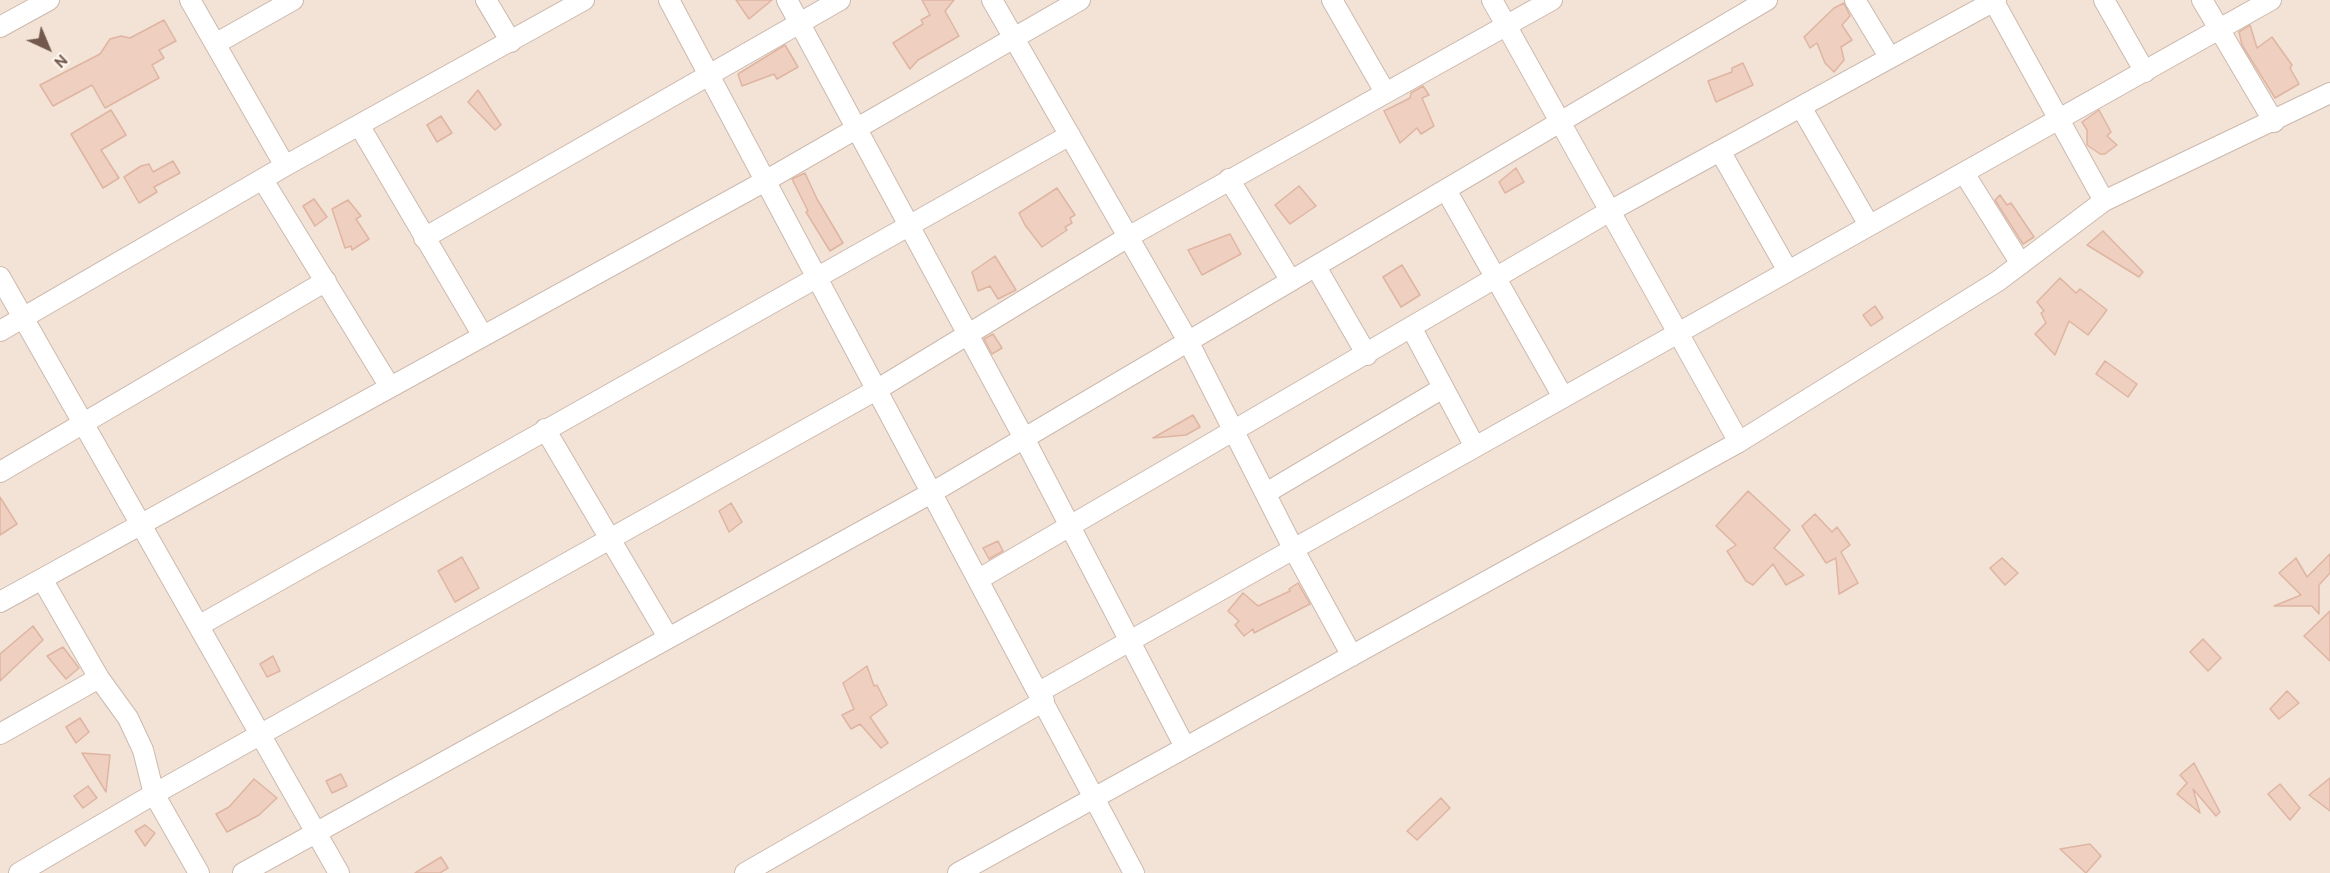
<!DOCTYPE html>
<style>
body{margin:0}
#map{position:relative;width:2330px;height:873px;overflow:hidden;background:#fbf1e7;font-family:Cabin,sans-serif}
canvas{display:block}
.north{position:absolute;left:18px;top:18px;width:60px;height:60px;-webkit-text-stroke:4px #fef6ed;paint-order:stroke;rotate:136deg;font-size:16px;font-weight:700;line-height:24px;text-align:center;color:#72584d}
.north::after{content:'';display:block;margin:auto;width:21px;height:27px;background:#72584d;clip-path:polygon(50% 0,100% 100%,50% 72%,0 100%)}
</style>
<div id="map">
<canvas width="2330" height="873"></canvas>
<div class="north">N</div>
</div>
<script>
const context = document.querySelector('canvas').getContext('2d');
context.lineJoin = 'round';
function paint(path, color) {
  context.fillStyle = color;
  context.fill(path, 'evenodd');
}
function toPath(rows) {
  const path = new Path2D();
  for (const r of rows) {
    path.moveTo(r[0], r[1]);
    for (let i = 2; i < r.length; i += 2) path.lineTo(r[i], r[i + 1]);
  }
  return path;
}
function trace(path, color, width, dash) {
  context.strokeStyle = color;
  context.lineWidth = width;
  context.lineCap = dash ? 'butt' : 'round';
  context.setLineDash(dash || []);
  context.stroke(path);
}
const residential = toPath([
 [0,0,2330,0,2330,873,0,873]
]);
const building = toPath([
 [736,0,772,0,749,19,736,0],
 [922,0,954,0,945,11,959,36,918,60,910,69,893,43,923,24,921,20,930,15,922,0],
 [1844,3,1850,16,1842,25,1852,40,1841,47,1844,60,1834,72,1825,63,1817,43,1810,48,1804,37,1834,8,1844,3],
 [164,20,176,41,159,50,164,58,152,65,159,78,105,108,92,85,53,106,40,85,100,54,110,39,121,36,130,38,164,20],
 [2250,25,2257,48,2272,37,2292,65,2290,68,2299,84,2275,98,2242,45,2239,32,2250,25],
 [785,45,798,67,777,79,774,74,742,86,738,74,785,45],
 [1743,63,1753,85,1716,102,1708,81,1732,72,1732,68,1743,63],
 [1423,86,1429,95,1422,98,1434,126,1421,134,1417,128,1400,143,1384,111,1410,98,1411,93,1423,86],
 [478,90,501,125,495,130,468,102,478,90],
 [111,110,126,135,101,150,119,178,103,188,71,134,111,110],
 [2099,110,2111,132,2107,136,2117,145,2105,154,2100,154,2087,145,2087,130,2082,122,2099,110],
 [441,116,452,133,437,142,427,125,441,116],
 [173,161,180,173,154,187,157,192,139,203,124,177,141,166,149,164,153,172,173,161],
 [1516,168,1524,182,1505,193,1499,182,1516,168],
 [805,173,817,199,843,243,830,251,806,212,808,211,792,179,805,173],
 [1299,186,1316,206,1290,224,1275,205,1299,186],
 [1057,188,1075,215,1070,218,1072,223,1065,227,1067,230,1042,247,1025,225,1019,213,1057,188],
 [2000,195,2007,205,2011,203,2034,237,2023,244,1995,200,2000,195],
 [314,199,327,217,315,226,303,206,314,199],
 [348,200,361,216,356,219,369,239,352,250,351,246,345,248,332,209,348,200],
 [2103,231,2143,272,2139,277,2087,245,2103,231],
 [1230,234,1241,254,1202,275,1188,250,1230,234],
 [995,256,1016,290,998,299,990,286,978,291,972,272,995,256],
 [1402,265,1420,295,1401,307,1383,277,1402,265],
 [2060,278,2076,293,2080,289,2107,310,2088,335,2069,321,2055,355,2035,334,2046,323,2041,313,2044,311,2037,302,2060,278],
 [1875,306,1883,318,1871,326,1863,315,1875,306],
 [993,334,1002,348,992,354,984,339,993,334],
 [2105,361,2137,384,2128,397,2096,374,2105,361],
 [1193,415,1200,427,1186,435,1153,438,1193,415],
 [1748,491,1790,530,1774,548,1804,575,1786,585,1773,564,1753,585,1746,581,1727,551,1736,545,1716,526,1748,491],
 [0,497,17,524,0,535,0,497],
 [731,503,742,522,729,532,719,511,731,503],
 [1815,514,1832,532,1837,527,1850,545,1841,552,1858,583,1839,594,1836,558,1826,563,1802,526,1815,514],
 [998,541,1003,551,989,559,983,548,998,541],
 [2330,554,2330,573,2319,585,2319,614,2312,606,2274,606,2301,595,2279,573,2296,558,2307,577,2330,554],
 [462,557,479,588,455,602,438,571,462,557],
 [2002,558,2018,573,2005,585,1990,568,2002,558],
 [1298,583,1310,604,1254,633,1253,629,1244,636,1235,625,1239,621,1228,611,1243,593,1258,606,1290,591,1289,589,1298,583],
 [2330,611,2330,661,2304,636,2330,611],
 [33,626,43,640,0,681,0,654,33,626],
 [2203,639,2221,658,2208,671,2190,652,2203,639],
 [63,647,79,668,66,679,47,656,63,647],
 [273,656,280,671,267,677,260,664,273,656],
 [867,666,874,686,877,685,887,705,870,717,888,743,881,748,860,724,851,729,842,715,854,709,843,683,867,666],
 [2287,691,2299,703,2279,719,2270,709,2287,691],
 [80,718,89,732,76,743,66,727,80,718],
 [82,753,110,755,106,792,82,753],
 [2194,763,2220,812,2216,816,2193,789,2200,813,2177,794,2187,783,2180,775,2194,763],
 [341,774,347,786,332,793,326,781,341,774],
 [2330,778,2330,811,2309,795,2330,778],
 [254,779,277,798,259,815,227,832,216,814,229,807,254,779],
 [2280,784,2300,808,2290,820,2268,794,2280,784],
 [88,786,97,798,83,808,74,796,88,786],
 [1441,798,1450,808,1417,840,1407,831,1441,798],
 [145,825,155,833,145,846,135,831,145,825],
 [2090,844,2101,856,2086,873,2060,849,2090,844],
 [441,857,448,868,440,873,415,873,441,857]
]);
const minor = toPath([
 [190,0,285,166],
 [486,0,511,42],
 [669,0,1134,873],
 [787,0,1024,438,1185,747],
 [992,0,1188,341,1294,550,1352,656],
 [1332,0,1385,92],
 [1492,0,1739,442],
 [1855,0,1890,58],
 [1993,0,2104,201],
 [2104,0,2145,72],
 [2202,0,2274,122],
 [0,27,49,0],
 [215,44,293,0],
 [1801,107,1869,225],
 [359,125,483,336],
 [1720,151,1788,271],
 [1964,173,2021,264],
 [1229,179,1291,281],
 [263,180,390,387],
 [1446,190,1563,397],
 [424,238,840,0],
 [1316,267,1367,355],
 [0,277,339,873],
 [1412,329,1475,447],
 [0,331,285,166,584,0],
 [545,429,668,637],
 [0,472,326,281],
 [1266,493,1443,388],
 [42,579,99,678,128,718,143,750,154,794,199,873],
 [979,579,1610,211,1996,0],
 [0,602,767,180,1080,0],
 [200,625,1070,135],
 [1039,692,2271,0],
 [0,734,99,678],
 [19,873,154,794,878,389,1128,237,1552,0],
 [243,873,933,492,1767,0],
 [745,873,1044,701],
 [958,873,1739,442,1998,281,2104,201,2330,93]
]);
paint(residential, '#f2e3d6');
paint(building, '#eecfc0');
trace(building, '#dfb5a2', 1.5);
trace(minor, '#ccb9ae', 22);
trace(minor, '#fff', 20);
</script>
